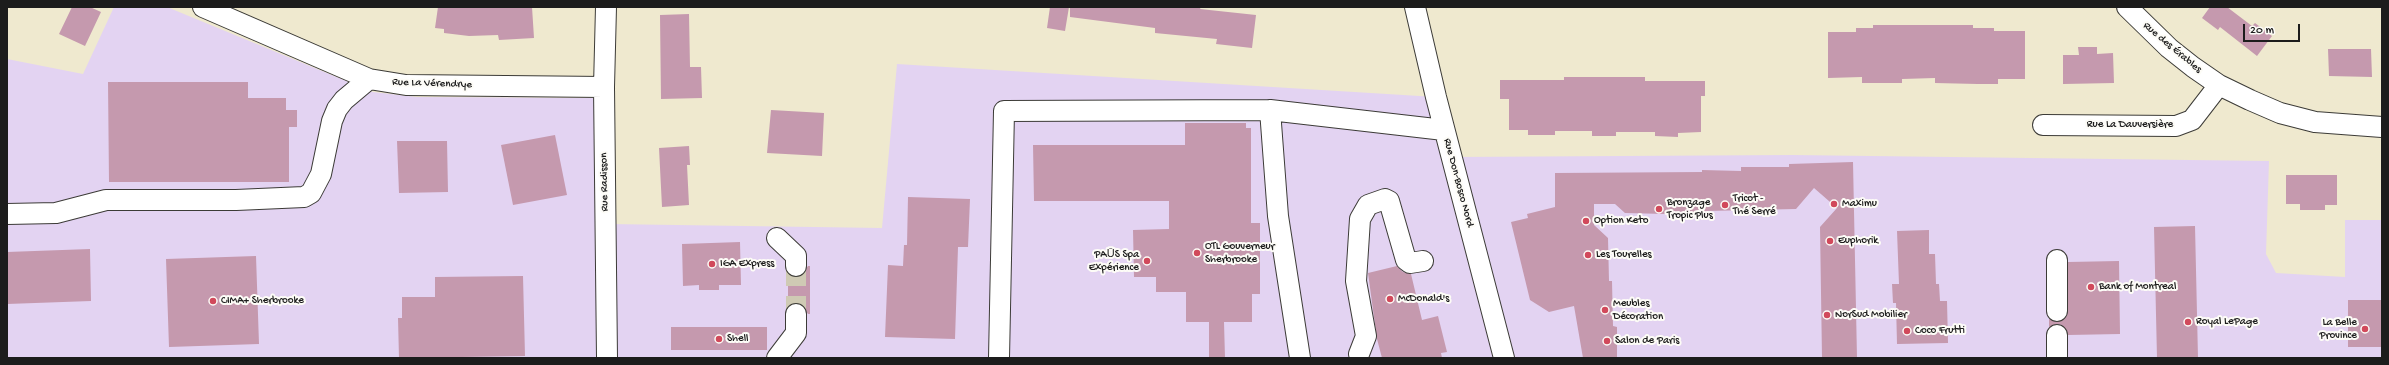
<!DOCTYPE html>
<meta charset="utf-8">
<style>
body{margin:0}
#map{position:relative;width:2389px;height:365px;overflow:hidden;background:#efe9cf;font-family:"Gochi Hand",sans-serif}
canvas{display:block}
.frame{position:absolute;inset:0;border:8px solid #1c1c1c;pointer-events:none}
.scale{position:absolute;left:2243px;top:24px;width:57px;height:18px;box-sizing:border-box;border:2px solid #1c1c1c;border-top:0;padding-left:5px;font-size:12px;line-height:14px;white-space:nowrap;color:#1c1c1c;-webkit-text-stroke:3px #fdfcf7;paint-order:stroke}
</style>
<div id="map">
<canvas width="2389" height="365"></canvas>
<div class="frame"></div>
<div class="scale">20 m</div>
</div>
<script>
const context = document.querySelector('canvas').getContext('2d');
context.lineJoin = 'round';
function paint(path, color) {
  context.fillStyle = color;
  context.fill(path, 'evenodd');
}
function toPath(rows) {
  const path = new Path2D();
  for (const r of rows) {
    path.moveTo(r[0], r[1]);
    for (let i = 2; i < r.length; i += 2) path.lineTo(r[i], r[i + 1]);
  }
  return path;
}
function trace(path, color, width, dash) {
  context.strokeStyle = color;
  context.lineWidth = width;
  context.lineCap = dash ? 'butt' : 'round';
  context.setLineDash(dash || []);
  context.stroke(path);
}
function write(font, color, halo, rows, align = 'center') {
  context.font = font + ' "Gochi Hand",sans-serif';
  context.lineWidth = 4;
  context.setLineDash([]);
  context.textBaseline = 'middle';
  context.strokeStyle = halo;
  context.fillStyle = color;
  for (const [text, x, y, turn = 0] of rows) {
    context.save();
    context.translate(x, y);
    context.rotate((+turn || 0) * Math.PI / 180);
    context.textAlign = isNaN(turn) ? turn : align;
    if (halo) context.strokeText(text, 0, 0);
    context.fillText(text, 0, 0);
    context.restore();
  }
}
const built = toPath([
 [114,7,167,7,373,92,417,97,609,98,608,224,882,228,897,64,1436,97,1451,157,1792,155,2269,161,2266,254,2276,273,2345,277,2345,220,2382,220,2382,358,7,358,7,59,83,74]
]);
const building = toPath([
 [72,7,90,7,101,12,85,46,59,34],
 [438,7,532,7,534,38,499,40,498,35,469,36,444,33,444,29,435,28],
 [1050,7,1069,7,1065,31,1047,28],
 [1070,7,1201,7,1200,9,1256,15,1252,48,1216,44,1217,39,1155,33,1155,28,1070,17],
 [2210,7,2227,7,2252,26,2255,23,2272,36,2257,56,2220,27,2218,30,2202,18],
 [689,14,690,67,701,67,702,98,661,99,660,15],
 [1873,25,1973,25,1973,28,1994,28,1994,31,2025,31,2025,79,1998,79,1998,84,1978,84,1935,83,1935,78,1902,79,1902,83,1862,83,1862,77,1828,78,1828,32,1856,32,1856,28,1873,28],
 [2078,47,2097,47,2097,54,2113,53,2114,83,2063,84,2063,55,2079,55],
 [2328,49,2371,49,2372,77,2329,76],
 [1564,77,1645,77,1645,81,1705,81,1705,96,1701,96,1701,132,1678,133,1678,137,1655,136,1655,132,1616,132,1616,136,1592,136,1592,131,1555,131,1555,135,1528,135,1528,130,1509,130,1509,99,1500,99,1500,80,1564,80],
 [108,82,248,82,248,98,286,98,286,110,297,110,297,127,289,127,289,182,109,182],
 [771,110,824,113,822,156,767,153],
 [1185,123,1246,123,1246,128,1251,128,1251,223,1260,223,1260,294,1252,294,1252,322,1224,322,1225,358,1209,358,1209,322,1186,322,1186,292,1156,292,1156,277,1134,277,1133,230,1169,229,1169,201,1034,201,1033,145,1185,145],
 [555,135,567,195,513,205,501,145],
 [397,141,447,141,448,192,399,193],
 [689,146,690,165,687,165,689,205,662,207,659,148],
 [1853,162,1857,358,1822,358,1820,227,1837,208,1814,188,1796,209,1706,211,1706,215,1625,213,1615,204,1594,204,1594,225,1608,238,1609,281,1612,281,1613,326,1617,327,1617,358,1583,358,1574,306,1549,312,1530,300,1511,222,1528,218,1527,214,1555,207,1555,173,1702,172,1702,170,1741,171,1741,167,1789,167,1789,164],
 [2286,175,2337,175,2337,205,2325,205,2325,210,2300,210,2300,204,2286,204],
 [908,197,970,199,968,247,958,247,955,339,885,337,888,265,903,266,904,245,907,245],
 [2195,226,2198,358,2157,358,2154,227],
 [1929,230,1929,254,1935,254,1936,284,1939,284,1940,301,1947,301,1948,343,1897,344,1896,303,1893,303,1892,284,1899,284,1897,231],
 [740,242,741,285,719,285,719,290,699,290,699,285,683,286,682,244],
 [90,249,91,301,7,304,7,252],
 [256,256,259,344,169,347,166,259],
 [2119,261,2120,334,2068,335,2062,325,2057,324,2049,327,2049,319,2057,322,2067,316,2068,262],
 [808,266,810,266,810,314,808,314,801,304,796,303,788,306,788,273,796,277,801,276],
 [1397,266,1403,272,1411,274,1422,320,1438,316,1447,352,1441,353,1442,358,1382,358,1377,339,1368,273],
 [523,276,525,356,399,358,398,318,402,318,402,297,435,297,435,277],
 [2348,300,2382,300,2382,347,2348,347],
 [671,327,767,327,767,350,671,350]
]);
const minorTunnel = toPath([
 [796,266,796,314]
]);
const minor = toPath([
 [203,7,369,79,406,85,604,87],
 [606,7,604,87,607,358],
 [1415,7,1436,97,1504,358],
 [2127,7,2169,48,2193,67,2219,85,2250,100,2280,113,2315,122,2382,127],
 [1270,110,1278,216,1300,358],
 [2043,125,2176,126,2192,120,2219,85],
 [7,214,56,213,106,200,236,200,304,197,311,193,321,174,332,121,337,109,344,100,369,79],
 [777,238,796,256,796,266],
 [2057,260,2057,311],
 [2057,335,2057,358],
 [1359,354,1366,336,1356,281,1360,219,1368,205,1385,199,1389,201,1406,260,1410,263,1423,261],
 [777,358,796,333,796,314],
 [999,358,1004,111,1270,110,1444,130]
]);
const markers = [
 [1834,204,4,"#d1495b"],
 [1725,205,4,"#d1495b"],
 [1659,209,4,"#d1495b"],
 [1586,221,4,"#d1495b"],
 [1830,241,4,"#d1495b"],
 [1197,253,4,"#d1495b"],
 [1588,255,4,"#d1495b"],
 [1147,261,4,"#d1495b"],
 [712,264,4,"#d1495b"],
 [2091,287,4,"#d1495b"],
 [1390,299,4,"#d1495b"],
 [213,301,4,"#d1495b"],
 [1605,310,4,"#d1495b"],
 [1827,315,4,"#d1495b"],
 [2188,322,4,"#d1495b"],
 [2365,329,4,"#d1495b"],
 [1907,331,4,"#d1495b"],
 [719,339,4,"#d1495b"],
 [1607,341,4,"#d1495b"]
];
const streetNames = [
 ["Rue des Érables",2172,48,40],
 ["Rue La Vérendrye",432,84,2],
 ["Rue La Dauversière",2130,125],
 ["Rue Radisson",605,182,-91],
 ["Rue Don-Bosco Nord",1458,183,75]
];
const poiNames = [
 ["Tricot -",1733,199],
 ["Thé Serré",1733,212],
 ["Bronzage",1667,203],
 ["Tropic Plus",1667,216],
 ["Maximu",1842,204],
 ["Option Keto",1594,221],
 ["Euphorik",1838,241],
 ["OTL Gouverneur",1205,247],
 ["Sherbrooke",1205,260],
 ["PAŪS Spa",1139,255,"right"],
 ["Expérience",1139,268,"right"],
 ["Les Tourelles",1596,255],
 ["IGA Express",720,264],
 ["Bank of Montreal",2099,287],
 ["McDonald's",1398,299],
 ["CIMA+ Sherbrooke",221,301],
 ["Meubles",1613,304],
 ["Décoration",1613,317],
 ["NorSud Mobilier",1835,315],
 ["Royal LePage",2196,322],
 ["La Belle",2357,323,"right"],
 ["Province",2357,336,"right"],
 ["Coco Frutti",1915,331],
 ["Shell",727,339],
 ["Salon de Paris",1615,341]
];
paint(built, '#e3d3f2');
paint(building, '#c599ae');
trace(minorTunnel, '#cfcab4', 20, [20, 10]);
trace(minor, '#3c3b37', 22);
trace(minor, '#fff', 20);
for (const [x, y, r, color] of markers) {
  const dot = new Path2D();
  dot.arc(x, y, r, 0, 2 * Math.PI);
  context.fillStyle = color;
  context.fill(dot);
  trace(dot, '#fdfcf7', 1.5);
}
write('11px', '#1c1c1c', '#fdfcf7', streetNames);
write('11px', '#1c1c1c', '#fdfcf7', poiNames, 'left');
</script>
